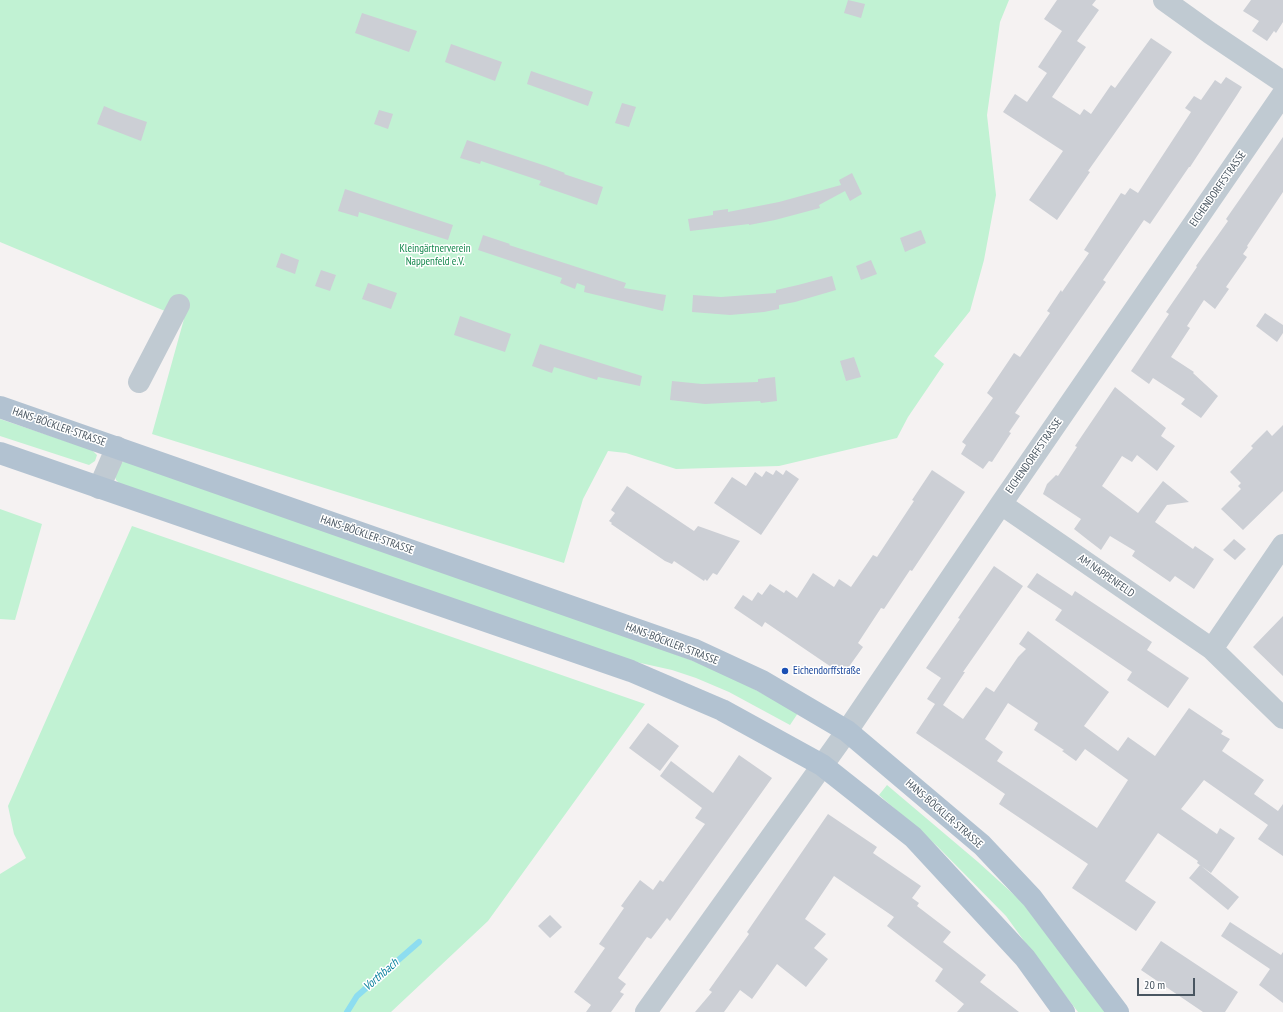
<!DOCTYPE html>
<meta charset="utf-8">
<style>
body{margin:0}
#map{position:relative;width:1283px;height:1012px;overflow:hidden;background:#f5f2f2;font-family:"PT Sans Narrow",sans-serif}
canvas{display:block}
.scale{position:absolute;left:1137px;top:978px;width:58px;height:18px;box-sizing:border-box;border:2px solid #495661;border-top:0;padding-left:5px;font-size:12px;line-height:14px;white-space:nowrap;color:#495661;-webkit-text-stroke:3px #fff;paint-order:stroke}
</style>
<div id="map">
<canvas width="1283" height="1012"></canvas>
<div class="scale">20 m</div>
</div>
<script>
const context = document.querySelector('canvas').getContext('2d');
context.lineJoin = 'round';
function paint(path, color) {
  context.fillStyle = color;
  context.fill(path, 'evenodd');
}
function toPath(rows) {
  const path = new Path2D();
  for (const r of rows) {
    path.moveTo(r[0], r[1]);
    for (let i = 2; i < r.length; i += 2) path.lineTo(r[i], r[i + 1]);
  }
  return path;
}
function trace(path, color, width, dash) {
  context.strokeStyle = color;
  context.lineWidth = width;
  context.lineCap = dash ? 'butt' : 'round';
  context.setLineDash(dash || []);
  context.stroke(path);
}
function write(font, color, halo, rows, align = 'center') {
  context.font = font + ' "PT Sans Narrow",sans-serif';
  context.lineWidth = 3;
  context.setLineDash([]);
  context.textBaseline = 'middle';
  context.strokeStyle = halo;
  context.fillStyle = color;
  for (const [text, x, y, turn = 0] of rows) {
    context.save();
    context.translate(x, y);
    context.rotate((+turn || 0) * Math.PI / 180);
    context.textAlign = isNaN(turn) ? turn : align;
    if (halo) context.strokeText(text, 0, 0);
    context.fillText(text, 0, 0);
    context.restore();
  }
}
const green = toPath([
 [0,0,1009,0,1000,22,987,115,996,195,984,260,970,311,934,356,944,364,908,417,897,438,779,466,676,469,626,453,608,451,583,499,564,563,152,434,184,319,0,242],
 [0,419,92,450,97,455,95,461,89,465,0,436],
 [127,460,518,596,723,672,798,713,790,725,729,692,696,678,672,670,636,662,121,485,116,480,114,474,121,463],
 [0,509,42,524,15,620,0,619],
 [132,526,645,704,488,921,391,1012,0,1012,0,874,26,858,14,834,8,806],
 [887,785,978,862,1021,901,1106,1012,1078,1012,1035,956,1006,916,937,846,879,795]
]);
const stream = toPath([
 [347,1012,357,996,419,942]
]);
const building = toPath([
 [848,0,865,4,861,18,844,13],
 [1057,0,1096,0,1092,5,1099,10,1077,41,1086,47,1052,97,1080,115,1084,109,1091,114,1111,85,1115,88,1151,38,1172,52,1088,171,1090,172,1057,220,1029,200,1063,151,1003,112,1015,94,1027,102,1047,73,1038,67,1062,31,1044,19],
 [1251,0,1283,0,1283,22,1276,33,1274,31,1267,41,1252,31,1259,21,1243,11],
 [362,13,417,31,409,52,355,33],
 [451,44,502,62,495,81,445,62],
 [531,71,593,92,588,106,527,84],
 [1226,77,1242,87,1237,95,1190,167,1189,167,1150,224,1144,220,1103,280,1106,282,1015,413,1020,416,1009,432,1011,433,992,462,989,461,983,469,961,454,966,445,962,442,993,398,987,393,1014,353,1020,357,1050,313,1047,311,1061,290,1062,292,1089,253,1084,250,1121,193,1125,195,1130,188,1138,193,1191,112,1185,108,1194,96,1201,100,1215,80,1221,84],
 [622,103,636,107,629,127,615,123],
 [104,106,118,112,147,122,141,141,97,124],
 [379,110,393,114,388,129,374,124],
 [1283,137,1283,192,1247,246,1248,247,1243,254,1247,257,1226,287,1229,289,1215,309,1204,300,1187,326,1190,328,1171,357,1194,372,1193,373,1218,396,1201,418,1181,404,1185,399,1153,378,1149,384,1131,371,1169,314,1166,312,1197,267,1196,266,1228,221,1226,219],
 [467,140,546,166,565,173,564,174,603,187,597,205,539,185,541,181,481,161,480,164,460,158],
 [852,173,862,194,850,201,845,191,819,205,820,208,775,220,749,225,749,224,690,231,688,219,713,215,713,211,728,209,728,212,779,202,841,185,839,180],
 [345,189,453,225,448,240,359,212,358,217,338,211],
 [921,230,926,243,905,252,900,238],
 [483,235,510,244,509,245,626,283,624,288,666,295,663,311,584,292,585,286,577,283,575,289,560,283,562,278,478,250],
 [281,253,299,260,295,274,276,267],
 [871,260,877,274,861,280,856,266],
 [321,270,336,275,330,291,315,286],
 [832,276,836,290,795,302,779,305,779,309,764,312,730,315,692,312,693,295,721,297,776,293,776,290,798,285],
 [368,283,397,293,391,309,362,299],
 [1265,313,1283,325,1283,333,1277,342,1256,326],
 [460,316,511,334,505,352,454,335],
 [540,344,642,376,640,386,598,377,597,380,554,367,552,373,532,366],
 [854,357,861,377,846,381,840,361],
 [775,377,777,401,761,403,760,401,705,404,670,400,672,381,702,384,758,382,758,379],
 [1115,387,1166,428,1161,436,1175,446,1157,471,1137,455,1132,462,1122,456,1102,486,1138,513,1163,481,1189,502,1167,505,1155,522,1193,549,1195,546,1214,559,1194,589,1175,576,1170,582,1132,556,1135,551,1110,536,1101,550,1088,540,1074,529,1081,519,1043,494,1047,484,1056,475,1058,476,1077,447,1075,446],
 [1283,425,1283,491,1243,530,1221,509,1241,489,1238,486,1241,483,1230,472,1253,448,1251,446,1267,430,1272,436],
 [776,470,783,475,786,470,799,479,761,535,714,503,732,477,746,486,755,472,762,477,766,471,773,475],
 [932,470,965,492,912,571,910,570,884,609,881,608,858,643,863,647,843,675,765,622,762,627,734,608,743,595,752,601,758,592,762,595,770,584,784,593,786,590,797,598,813,573,834,587,839,579,851,587,873,555,877,557,914,501,912,500],
 [627,486,694,531,698,526,740,541,717,575,713,573,707,581,705,579,704,581,674,561,672,564,665,561,611,524,612,523,609,521,615,513,611,510],
 [1234,539,1246,549,1235,560,1223,550],
 [994,566,1023,586,963,672,965,672,943,705,963,719,986,687,994,692,1018,657,1026,649,1019,644,1028,631,1109,692,1084,726,1118,751,1128,737,1155,756,1189,708,1223,731,1221,734,1230,739,1222,751,1264,780,1254,794,1278,811,1283,804,1283,856,1258,839,1268,825,1204,780,1181,809,1217,834,1220,828,1235,838,1211,873,1197,863,1198,861,1158,833,1125,881,1156,902,1136,931,1072,888,1088,864,999,804,1005,794,916,733,935,704,927,699,941,678,926,668,960,619,958,618],
 [1008,703,1038,723,1034,730,1064,750,1062,751,1076,761,1085,749,1128,780,1097,828,997,761,1003,752,985,739],
 [1037,573,1072,596,1075,591,1152,642,1147,650,1189,678,1168,708,1127,680,1132,672,1055,620,1062,610,1027,587],
 [1283,616,1283,676,1253,647],
 [648,723,679,746,660,771,629,748],
 [739,755,772,778,670,921,667,918,651,939,647,937,618,978,626,984,620,992,624,994,611,1012,586,1012,591,1005,574,992,605,948,599,944,624,908,621,906,640,880,653,890,660,880,663,882,705,824,695,818,702,808,660,776,671,761,713,793],
 [828,814,877,847,873,853,921,886,912,898,919,903,917,906,951,932,943,942,986,975,980,982,1019,1012,957,1012,964,1004,935,981,943,969,887,926,894,917,834,876,805,919,826,934,814,948,828,959,806,987,777,964,752,999,740,990,724,1012,695,1012,712,992,709,990,749,934,747,932],
 [1200,865,1239,897,1228,910,1189,878],
 [550,915,562,927,550,938,538,926],
 [1230,922,1281,955,1283,952,1283,1003,1259,985,1270,969,1221,936],
 [1161,941,1238,992,1225,1012,1203,1012,1141,970]
]);
const minor = toPath([
 [1164,0,1210,33,1283,82],
 [139,382,179,305],
 [99,488,117,447],
 [1001,504,1212,649,1283,718],
 [1212,649,1283,545],
 [646,1012,847,731,1001,504,1283,94]
]);
const major = toPath([
 [0,407,695,650,762,681,847,731,982,845,1032,898,1118,1012],
 [0,453,631,671,722,710,822,765,913,837,1025,958,1064,1012]
]);
const markers = [
 [785,671,4,"#1a4fb4"]
];
const streetNames = [
 ["EICHENDORFFSTRASSE",1218,189,-55],
 ["HANS-BÖCKLER-STRASSE",59,427,19],
 ["EICHENDORFFSTRASSE",1034,456,-55],
 ["HANS-BÖCKLER-STRASSE",367,535,19],
 ["AM NAPPENFELD",1106,576,35],
 ["HANS-BÖCKLER-STRASSE",672,644,21],
 ["HANS-BÖCKLER-STRASSE",944,814,41]
];
const parkNames = [
 ["Kleingärtnerverein",435,249],
 ["Nappenfeld e.V.",435,262]
];
const transitNames = [
 ["Eichendorffstraße",793,671]
];
const waterNames = [
 ["Vorthbach",381,975,-41]
];
paint(green, '#c1f2d3');
trace(stream, '#8dddf0', 6);
paint(building, '#cccfd5');
trace(minor, '#c0cad2', 22);
trace(major, '#b2c2d1', 22);
for (const [x, y, r, color] of markers) {
  const dot = new Path2D();
  dot.arc(x, y, r, 0, 2 * Math.PI);
  context.fillStyle = color;
  context.fill(dot);
  trace(dot, '#fff', 1.5);
}
write('11px', '#495661', '#fff', streetNames);
write('11px', '#15884d', '#fff', parkNames);
write('11px', '#164399', '#fff', transitNames, 'left');
write('italic 12px', '#08809d', '#fff', waterNames);
</script>
